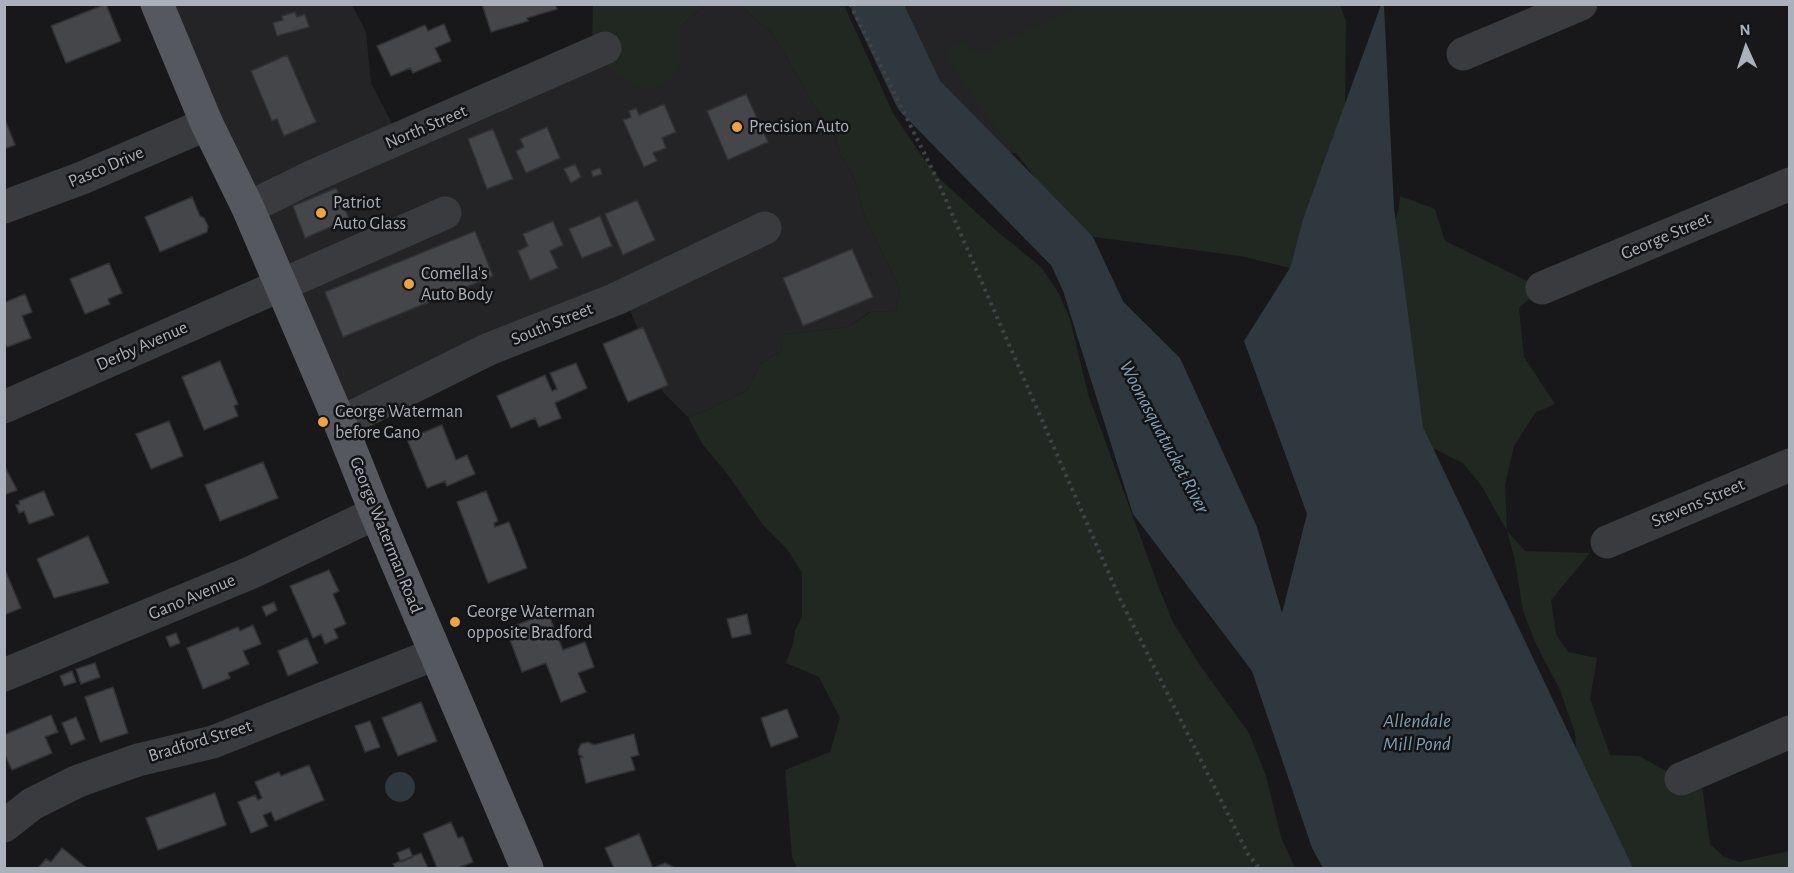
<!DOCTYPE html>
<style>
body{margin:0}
#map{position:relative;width:1794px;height:873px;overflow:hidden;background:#18181a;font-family:"Alegreya Sans",sans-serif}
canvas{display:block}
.frame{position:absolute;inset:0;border:6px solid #abb1ba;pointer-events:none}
.north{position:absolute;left:1716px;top:18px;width:60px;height:60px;-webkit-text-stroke:4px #131315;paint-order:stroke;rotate:357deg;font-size:16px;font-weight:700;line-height:24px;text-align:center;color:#abb1ba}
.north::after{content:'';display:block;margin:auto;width:21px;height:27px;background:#abb1ba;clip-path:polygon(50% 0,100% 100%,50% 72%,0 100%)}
</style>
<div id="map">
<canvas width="1794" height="873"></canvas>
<div class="frame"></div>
<div class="north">N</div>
</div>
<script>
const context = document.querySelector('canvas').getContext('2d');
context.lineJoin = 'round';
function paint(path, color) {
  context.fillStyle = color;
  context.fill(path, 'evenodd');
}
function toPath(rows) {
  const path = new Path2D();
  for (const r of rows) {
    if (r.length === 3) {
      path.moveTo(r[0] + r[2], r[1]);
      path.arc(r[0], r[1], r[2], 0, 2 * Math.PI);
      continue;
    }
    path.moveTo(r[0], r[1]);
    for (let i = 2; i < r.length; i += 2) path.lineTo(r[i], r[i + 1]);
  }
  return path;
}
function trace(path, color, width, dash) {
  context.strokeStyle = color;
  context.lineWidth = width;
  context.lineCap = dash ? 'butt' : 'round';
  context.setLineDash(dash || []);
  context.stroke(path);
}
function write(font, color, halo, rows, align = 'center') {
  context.font = font + ' "Alegreya Sans",sans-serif';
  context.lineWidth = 5;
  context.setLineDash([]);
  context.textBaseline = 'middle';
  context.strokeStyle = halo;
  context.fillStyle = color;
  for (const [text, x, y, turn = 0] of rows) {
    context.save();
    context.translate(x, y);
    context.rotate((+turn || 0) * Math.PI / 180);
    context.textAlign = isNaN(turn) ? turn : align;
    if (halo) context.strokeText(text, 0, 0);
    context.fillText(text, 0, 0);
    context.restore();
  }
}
const built = toPath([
 [159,5,352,5,366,32,371,83,398,135,590,57,679,68,679,28,704,5,739,5,772,33,826,125,836,137,840,154,853,174,865,217,900,289,896,311,870,312,848,327,782,335,783,350,760,364,748,390,705,411,688,417,663,392,626,300,335,422],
 [879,5,1170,5,1019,153,968,156,962,151,913,78,900,54]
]);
const green = toPath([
 [593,5,704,5,679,28,679,68,660,87,641,90,601,62,592,44],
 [739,5,844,5,893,113,923,158,939,178,992,227,1041,267,1058,292,1070,319,1088,394,1159,588,1173,622,1199,664,1249,733,1266,776,1281,837,1295,868,797,868,792,857,785,770,830,752,840,718,819,677,786,663,793,644,795,631,802,617,802,573,787,549,763,525,728,475,703,445,688,417,705,411,748,390,760,364,783,350,782,335,848,327,871,312,896,311,900,289,865,217,853,174,840,154,836,137,826,125,772,33],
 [1079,5,1340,5,1346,21,1345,108,1303,219,1290,268,1240,256,1079,235,976,101,943,51,963,42,972,50,981,52],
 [1400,196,1435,209,1445,241,1542,288,1519,308,1524,357,1555,404,1535,413,1514,446,1505,485,1507,531,1525,551,1590,553,1551,600,1556,634,1568,652,1597,658,1590,699,1610,755,1639,756,1681,779,1701,779,1710,844,1724,857,1739,862,1789,851,1789,868,1630,868,1578,792,1575,733,1560,690,1535,642,1523,611,1515,560,1507,531,1481,485,1463,463,1435,449,1401,436,1390,237,1399,208]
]);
const water = toPath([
 [1381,5,1384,5,1394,208,1423,427,1633,868,1323,868,1312,848,1252,671,1133,514,1064,294,1072,251,1180,358,1257,527,1282,613,1307,514,1244,341,1290,268,1303,219],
 [400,787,15]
]);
const river = toPath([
 [876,4,919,95,1072,251,1101,313]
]);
const building = toPath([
 [106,4,121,41,66,63,51,26,106,4],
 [482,4,555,4,557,9,527,18,528,21,491,32,482,4],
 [295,12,297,17,305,14,309,27,277,36,273,23,283,20,282,16,295,12],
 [444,24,451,41,435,48,441,61,413,73,410,68,391,76,377,46,425,25,428,31,444,24],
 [287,55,316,122,284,136,277,119,272,121,251,71,287,55],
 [746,94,768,142,728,160,707,111,746,94],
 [664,104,676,132,662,138,666,148,653,153,657,161,644,167,623,120,631,117,629,111,636,108,639,115,664,104],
 [4,117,15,145,4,149,4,117],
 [547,127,560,158,526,173,516,151,524,147,520,139,547,127],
 [493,129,513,179,487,189,468,139,493,129],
 [575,164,581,177,571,183,564,169,575,164],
 [600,168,602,174,593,177,591,171,600,168],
 [336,188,349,219,305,238,293,206,336,188],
 [192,197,200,216,204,218,208,226,207,232,160,252,145,217,192,197],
 [637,200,655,240,623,255,605,214,637,200],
 [600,216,612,246,582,258,569,229,600,216],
 [553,221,563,245,550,251,558,268,530,280,518,251,528,246,523,234,553,221],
 [475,231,493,276,343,337,325,292,475,231],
 [852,249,873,297,803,326,783,278,852,249],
 [109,263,122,293,108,299,110,304,85,314,70,279,109,263],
 [25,294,32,312,22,316,31,338,7,347,4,343,4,303,25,294],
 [643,327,668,385,628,402,603,344,643,327],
 [220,361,238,404,234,406,238,416,204,430,182,377,220,361],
 [576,363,587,388,555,403,561,418,539,427,535,418,511,428,497,396,545,375,552,391,557,389,550,373,576,363],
 [169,421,183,456,151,469,136,434,169,421],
 [442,425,456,460,467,455,475,474,447,486,445,481,427,488,407,439,442,425],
 [263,462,278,498,220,521,205,485,263,462],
 [4,465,17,490,4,495,4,465],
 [44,491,54,515,29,524,24,511,19,513,16,505,20,504,19,501,44,491],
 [486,491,498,521,494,523,495,527,509,522,527,568,488,583,457,502,486,491],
 [88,536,109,583,54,598,37,559,88,536],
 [329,570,339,591,333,594,346,624,334,629,338,638,325,644,321,634,313,638,290,586,329,570],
 [6,572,21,608,4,615,4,573,6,572],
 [274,602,277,610,266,616,262,607,274,602],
 [548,613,563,650,585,642,594,667,578,673,586,692,561,702,546,663,522,672,506,629,548,613],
 [747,614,751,634,732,638,727,619,747,614],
 [253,625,261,644,243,651,249,664,228,673,230,678,203,689,187,648,238,627,240,631,253,625],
 [176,633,180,643,170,647,166,637,176,633],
 [307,638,318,663,288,676,278,651,307,638],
 [95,663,100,677,81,684,76,669,95,663],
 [72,671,76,682,64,686,60,676,72,671],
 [113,687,128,733,100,742,85,697,113,687],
 [421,702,437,741,398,756,382,718,421,702],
 [787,709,798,737,771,747,761,718,787,709],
 [51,715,58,732,45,737,52,753,12,770,4,753,4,735,51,715],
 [76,717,85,739,71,745,62,723,76,717],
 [370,721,380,747,365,752,355,726,370,721],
 [634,734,639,755,631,757,635,770,586,783,580,758,583,757,579,755,578,750,581,744,588,742,594,745,634,734],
 [309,765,324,800,275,821,271,812,263,815,268,826,251,833,238,802,255,795,258,800,262,798,255,782,279,772,281,776,309,765],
 [215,793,226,825,158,850,146,818,215,793],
 [451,822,458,838,463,837,473,862,458,868,437,868,423,834,451,822],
 [639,834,653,868,665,863,675,868,614,868,605,848,639,834],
 [62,848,87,868,38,868,46,859,51,862,62,848],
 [409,848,413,857,401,862,397,853,409,848],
 [421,853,428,868,395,868,393,864,421,853]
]);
const path = toPath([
 [850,4,935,175,1120,599,1248,854,1259,868]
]);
const minor = toPath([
 [1463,54,1581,4],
 [4,207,82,178,207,124],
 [248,208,315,175,605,48],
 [1542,288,1790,184],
 [4,407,445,213],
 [340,423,489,349,616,299,765,228],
 [1607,542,1790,465],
 [4,675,250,573,376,513],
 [1681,779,1790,732],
 [4,826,32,804,78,781,138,760,213,742,435,654]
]);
const major = toPath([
 [157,4,207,124,248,208,340,423,376,513,527,868]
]);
const markers = [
 [737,127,6,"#eea33c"],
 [321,213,6,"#eea33c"],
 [409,284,6,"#eea33c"],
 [323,422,6,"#eea33c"],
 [455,622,6,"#eea33c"]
];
const streetNames = [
 ["North Street",426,127,-23],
 ["Pasco Drive",106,167,-23],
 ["George Street",1666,236,-23],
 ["South Street",552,324,-22],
 ["Derby Avenue",142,346,-24],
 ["Stevens Street",1698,503,-23],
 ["George Waterman Road",386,535,68],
 ["Gano Avenue",192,597,-23],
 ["Bradford Street",200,741,-17]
];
const poiNames = [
 ["Precision Auto",749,127],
 ["Patriot",333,203],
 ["Auto Glass",333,224],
 ["Comella's",421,274],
 ["Auto Body",421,295],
 ["George Waterman",335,412],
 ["before Gano",335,433],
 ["George Waterman",467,612],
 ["opposite Bradford",467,633]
];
const waterNames = [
 ["Woonasquatucket River",1164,437,62],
 ["Allendale",1417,721],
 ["Mill Pond",1417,744]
];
paint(built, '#242427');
paint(green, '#202821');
paint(water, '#2e383e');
trace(river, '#2e383e', 50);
paint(building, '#45464a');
trace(building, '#323236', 1.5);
trace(path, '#3f4246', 4, [3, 4.5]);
trace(minor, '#393b3f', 33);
trace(major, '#55585e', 33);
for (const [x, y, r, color] of markers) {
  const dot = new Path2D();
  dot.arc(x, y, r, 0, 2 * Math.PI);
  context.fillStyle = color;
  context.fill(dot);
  trace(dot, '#131315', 2);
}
write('18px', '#abb1ba', '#131315', streetNames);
write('18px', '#abb1ba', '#131315', poiNames, 'left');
write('italic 20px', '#83a1b4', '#131315', waterNames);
</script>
